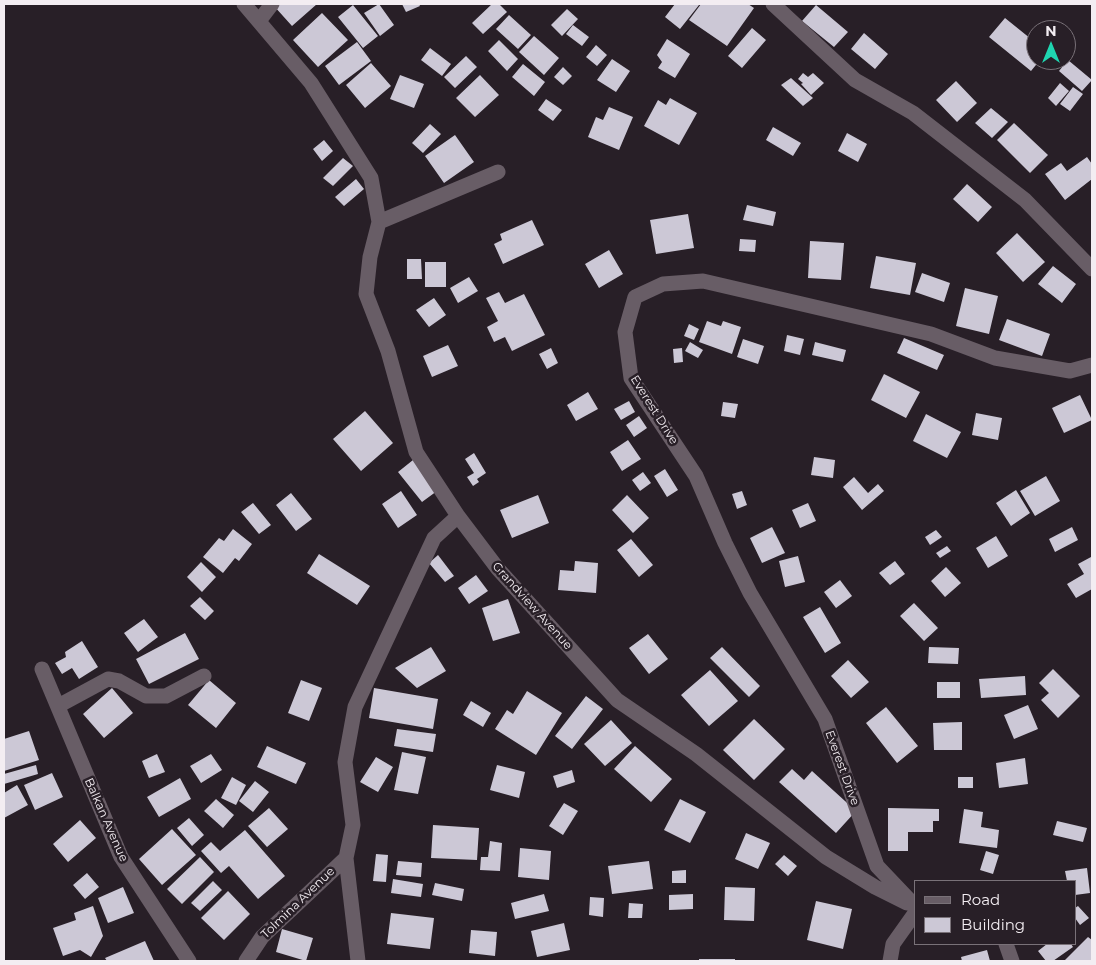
<!DOCTYPE html>
<style>
body{margin:0}
#map{position:relative;width:1096px;height:965px;overflow:hidden;background:#281f27;font-family:Montserrat,sans-serif}
canvas{display:block}
.frame{position:absolute;inset:0;border:5px solid #f3edf2;pointer-events:none}
.legend{position:absolute;left:914px;top:880px;width:162px;height:65px;box-sizing:border-box;background:#281f27;border:1px solid #797178;margin:0;padding:6px 9px;list-style:none;font-size:15px;color:#f3edf2}
.legend li{display:flex;align-items:center;gap:10px;height:25px}
.legend b{width:25px;border:1px solid #797178}
.north{position:absolute;left:1026px;top:20px;width:50px;height:50px;box-sizing:border-box;background:#281f27;border:1px solid #797178;border-radius:50%;rotate:0deg;font-size:14px;font-weight:700;line-height:20px;text-align:center;color:#f3edf2}
.north::after{content:'';display:block;margin:auto;width:18px;height:22px;background:#1fd5b0;clip-path:polygon(50% 0,100% 100%,50% 72%,0 100%)}
</style>
<div id="map">
<canvas width="1096" height="965"></canvas>
<div class="frame"></div>
<ul class="legend">
<li><b style="height:6px;background:#685d66"></b>Road</li>
<li><b style="height:14px;background:#ccc8d6"></b>Building</li>
</ul>
<div class="north">N</div>
</div>
<script>
const context = document.querySelector('canvas').getContext('2d');
context.lineJoin = 'round';
function paint(path, color) {
  context.fillStyle = color;
  context.fill(path, 'evenodd');
}
function toPath(rows) {
  const path = new Path2D();
  for (const r of rows) {
    path.moveTo(r[0], r[1]);
    for (let i = 2; i < r.length; i += 2) path.lineTo(r[i], r[i + 1]);
  }
  return path;
}
function trace(path, color, width, dash) {
  context.strokeStyle = color;
  context.lineWidth = width;
  context.lineCap = dash ? 'butt' : 'round';
  context.setLineDash(dash || []);
  context.stroke(path);
}
function write(font, color, halo, rows, align = 'center') {
  context.font = font + ' Montserrat,sans-serif';
  context.lineWidth = 5;
  context.setLineDash([]);
  context.textBaseline = 'middle';
  context.strokeStyle = halo;
  context.fillStyle = color;
  for (const [text, x, y, turn = 0] of rows) {
    context.save();
    context.translate(x, y);
    context.rotate((+turn || 0) * Math.PI / 180);
    context.textAlign = isNaN(turn) ? turn : align;
    if (halo) context.strokeText(text, 0, 0);
    context.fillText(text, 0, 0);
    context.restore();
  }
}
const building = toPath([
 [277,4,317,4,292,26,274,6],
 [379,4,394,25,380,36,364,13],
 [402,4,419,4,420,6,406,12],
 [492,4,499,4,507,12,483,34,472,23],
 [675,4,699,5,680,29,665,17],
 [701,4,748,4,754,8,727,46,689,20],
 [353,5,378,36,363,48,338,17],
 [816,5,848,32,834,47,802,21],
 [567,9,578,19,562,36,551,25],
 [322,13,348,40,318,67,293,40],
 [509,15,531,35,518,49,496,29],
 [1005,18,1036,43,1036,60,1040,60,1031,71,989,37],
 [573,25,589,37,582,46,566,34],
 [752,28,766,40,742,68,728,56],
 [864,33,888,54,875,69,851,49],
 [534,36,559,58,544,75,519,52],
 [667,39,690,54,675,78,658,68,662,62,657,55],
 [499,40,518,59,507,71,488,51],
 [357,42,371,61,339,85,325,66],
 [596,45,607,55,597,66,586,57],
 [430,48,451,64,442,76,421,60],
 [466,56,477,67,455,88,444,77],
 [612,59,630,71,616,92,597,80],
 [1068,60,1092,80,1082,91,1059,71],
 [371,63,391,86,365,108,346,85],
 [523,64,545,82,534,96,512,77],
 [563,67,572,76,563,85,554,77],
 [803,73,808,77,813,73,824,83,811,95,801,84,803,83,798,79],
 [400,75,424,84,414,108,390,99],
 [480,75,499,95,475,117,456,98],
 [791,78,813,98,803,106,781,85],
 [956,81,977,103,957,122,936,100],
 [1060,83,1069,91,1056,106,1048,98],
 [1073,87,1083,94,1070,111,1060,104],
 [670,98,697,113,679,145,644,126,658,100,666,105],
 [546,99,562,110,553,121,538,110],
 [609,107,633,117,619,150,588,137,596,117,603,120],
 [991,108,1008,122,992,138,975,123],
 [1014,123,1048,155,1030,173,997,140],
 [430,124,441,134,423,153,412,143],
 [773,127,801,143,793,156,766,140],
 [847,133,867,144,858,162,838,151],
 [455,135,474,162,444,183,425,156],
 [324,140,333,151,322,161,313,149],
 [1087,157,1092,164,1092,179,1065,200,1045,174,1061,163,1067,171],
 [343,158,353,166,333,186,323,178],
 [356,179,364,189,344,206,335,197],
 [967,184,992,207,978,222,953,199],
 [747,205,776,212,773,226,743,220],
 [688,214,694,248,656,254,650,220],
 [532,220,544,245,503,264,494,244,502,240,500,234],
 [1017,233,1045,262,1023,282,996,253],
 [740,239,756,240,755,252,739,251],
 [810,241,844,243,841,280,808,278],
 [609,250,623,274,599,288,585,264],
 [876,256,916,263,910,295,870,288],
 [407,259,421,259,422,279,407,279],
 [425,262,446,262,446,287,425,287],
 [1053,266,1076,284,1062,303,1038,284],
 [922,273,950,283,944,302,915,292],
 [469,277,478,291,458,303,450,288],
 [965,288,998,296,989,334,956,326],
 [499,292,505,303,524,294,545,335,512,351,505,337,494,342,487,327,498,321,486,298],
 [434,298,446,315,429,327,416,310],
 [1007,319,1050,334,1042,356,999,340],
 [707,321,721,326,723,321,741,327,732,354,699,342],
 [689,324,699,329,694,340,684,336],
 [787,335,804,339,800,355,784,351],
 [904,338,944,355,937,370,897,353],
 [743,339,764,346,758,364,737,357],
 [690,342,703,350,698,358,685,351],
 [815,342,846,350,843,362,812,355],
 [448,345,458,366,432,377,423,356],
 [551,348,558,363,547,369,539,354],
 [682,348,683,362,674,363,673,349],
 [884,374,920,392,906,418,871,400],
 [588,392,598,409,576,421,567,405],
 [1080,395,1092,420,1064,433,1052,408],
 [629,401,635,412,621,420,614,409],
 [723,402,738,404,735,418,721,416],
 [365,411,393,443,361,471,333,439],
 [976,413,1002,418,998,440,972,435],
 [926,414,961,432,947,458,913,441],
 [639,416,647,428,634,437,626,425],
 [628,440,641,459,622,471,610,452],
 [474,453,486,473,477,479,479,482,473,486,467,477,474,473,465,459],
 [814,457,835,460,833,478,811,475],
 [413,460,437,491,422,502,398,472],
 [665,469,678,490,667,497,654,476],
 [643,472,651,483,640,491,632,480],
 [1046,476,1060,501,1035,516,1020,491],
 [854,477,868,493,878,484,884,491,862,510,843,487],
 [1016,490,1030,513,1011,526,996,503],
 [401,491,417,515,398,528,382,504],
 [742,491,747,505,737,509,732,494],
 [291,493,312,519,296,531,276,505],
 [538,495,549,523,512,538,500,510],
 [627,495,649,518,633,533,612,510],
 [253,503,271,525,259,534,241,512],
 [808,503,816,521,800,528,792,510],
 [772,527,785,553,762,563,750,538],
 [1072,527,1078,540,1055,552,1049,539],
 [233,529,252,544,239,561,235,558,223,573,203,557,219,538,224,541],
 [936,530,942,537,930,545,925,537],
 [996,536,1008,556,988,568,976,548],
 [631,539,653,565,639,577,617,550],
 [947,546,951,551,940,558,936,553],
 [319,554,370,586,357,605,307,573],
 [438,555,454,576,445,582,429,563],
 [798,556,805,582,785,587,779,561],
 [1091,557,1092,589,1076,598,1067,584,1084,574,1078,564],
 [575,561,598,563,596,593,558,590,560,570,574,571],
 [895,561,905,574,890,585,879,573],
 [201,562,216,577,202,592,187,577],
 [946,567,961,583,945,597,931,581],
 [476,575,488,591,469,604,458,588],
 [840,580,852,596,836,608,824,592],
 [200,597,214,611,205,620,190,606],
 [508,599,520,633,493,641,482,608],
 [914,603,938,628,924,641,900,616],
 [820,607,841,643,825,653,803,617],
 [144,619,158,637,138,652,124,633],
 [185,633,199,659,149,684,136,659],
 [648,634,668,659,649,674,629,648],
 [82,641,98,667,79,679,72,668,62,674,55,663,66,657,65,652],
 [431,647,446,671,417,688,395,668],
 [722,647,760,686,749,697,710,658],
 [929,647,959,648,958,664,928,663],
 [848,660,869,682,851,698,831,676],
 [1053,669,1080,696,1058,718,1041,700,1049,693,1039,683],
 [710,670,738,701,709,726,681,695],
 [1025,676,1026,695,981,698,979,679],
 [209,680,236,703,216,728,188,705],
 [301,680,322,688,309,721,288,713],
 [937,682,960,682,960,698,937,698],
 [112,688,133,713,104,738,83,714],
 [374,688,438,699,433,729,369,718],
 [527,691,562,713,536,755,495,729,507,710,513,714],
 [586,696,603,709,572,749,555,736],
 [471,701,491,713,483,727,463,715],
 [1028,705,1038,729,1014,739,1004,715],
 [886,707,918,746,897,763,866,723],
 [754,719,785,749,754,780,723,750],
 [611,720,632,743,605,766,584,744],
 [962,722,962,750,934,750,933,723],
 [397,729,436,734,433,752,394,746],
 [29,731,39,760,4,771,4,739],
 [267,746,306,763,296,784,257,767],
 [635,746,672,779,651,802,614,769],
 [402,752,426,757,418,794,394,790],
 [157,754,165,772,149,778,142,761],
 [211,754,222,770,201,783,190,766],
 [376,757,393,767,378,792,360,782],
 [1025,758,1028,784,999,788,996,763],
 [36,765,38,774,4,784,4,774],
 [497,765,525,772,519,798,490,790],
 [792,769,804,780,812,771,856,811,836,833,779,782],
 [572,770,575,782,557,788,553,776],
 [52,773,63,797,35,810,24,785],
 [232,777,246,785,236,805,221,798],
 [958,777,973,777,973,788,958,788],
 [180,778,191,799,159,817,147,797],
 [255,781,269,792,253,812,239,801],
 [17,785,28,805,4,818,4,793],
 [216,799,234,815,223,828,204,811],
 [680,799,706,812,690,843,664,830],
 [564,803,578,811,563,835,549,826],
 [269,808,288,829,267,847,248,826],
 [888,808,939,809,939,821,933,821,933,832,908,832,908,851,888,851],
 [964,809,983,812,981,827,999,830,997,848,959,843],
 [189,818,204,835,192,846,177,828],
 [80,820,96,838,68,862,53,844],
 [1057,821,1087,828,1083,842,1053,835],
 [433,825,479,828,477,860,431,858],
 [172,829,196,855,162,885,139,859],
 [245,830,285,876,258,899,229,866,221,873,201,851,211,842,220,851],
 [746,833,770,843,758,869,735,859],
 [490,841,502,843,500,871,480,870,481,857,488,857],
 [520,848,551,851,549,880,518,877],
 [986,851,999,855,993,874,980,870],
 [376,854,388,855,386,882,373,881],
 [784,855,797,866,788,876,775,864],
 [200,857,214,872,182,904,167,889],
 [398,861,422,863,421,877,396,875],
 [649,861,653,889,612,894,608,866],
 [1087,868,1090,893,1075,895,1075,881,1067,881,1065,871],
 [686,870,686,883,672,883,672,871],
 [87,873,99,887,85,899,73,885],
 [393,879,423,884,421,897,391,893],
 [213,881,222,890,200,911,191,903],
 [435,883,464,889,462,901,432,895],
 [123,887,134,913,108,923,98,898],
 [725,887,755,888,754,921,724,920],
 [228,891,250,914,224,940,201,918],
 [544,894,549,911,515,919,511,903],
 [693,894,693,909,669,910,669,895],
 [590,897,604,898,603,917,589,915],
 [816,901,852,909,843,949,807,940],
 [629,903,643,904,642,918,628,918],
 [93,906,103,936,91,957,80,950,63,956,53,928,76,920,74,913],
 [1078,906,1089,918,1080,925,1075,918,1075,908],
 [391,913,434,918,430,949,387,944],
 [564,923,570,950,537,957,531,931],
 [282,929,313,938,306,961,276,952],
 [471,930,497,932,495,956,469,953],
 [1088,937,1092,940,1092,961,1064,961],
 [145,941,154,961,107,961,105,958],
 [1047,944,1071,944,1073,947,1053,961,1046,961,1038,951],
 [987,950,990,961,962,961,961,957],
 [699,959,735,959,735,961,699,961]
]);
const minor = toPath([
 [244,4,311,83,371,178,379,222,370,257,366,294,388,351,416,452,458,516],
 [773,4,855,80,913,113,1025,200,1092,269],
 [259,21,272,4],
 [379,222,498,172],
 [42,669,121,857,189,961],
 [58,706,108,679,119,681,146,696,166,696,204,676],
 [346,858,353,825,345,762,355,707,434,538,458,516,498,569,617,700,696,754,826,857,875,887,907,903],
 [915,906,877,866,825,719,750,593,725,543,696,476,631,378,625,332,635,297,663,284,703,281,931,334,995,358,1070,371,1092,365],
 [1006,944,1012,961],
 [246,961,262,937,346,858,358,961],
 [890,961,893,944,915,913]
]);
const streetNames = [
 ["Everest Drive",654,410,58],
 ["Grandview Avenue",532,606,48],
 ["Everest Drive",842,768,70],
 ["Balkan Avenue",106,820,66],
 ["Tolmina Avenue",298,903,-44]
];
paint(building, '#ccc8d6');
trace(minor, '#685d66', 15);
write('12px', '#f3edf2', '#281f27', streetNames);
</script>
